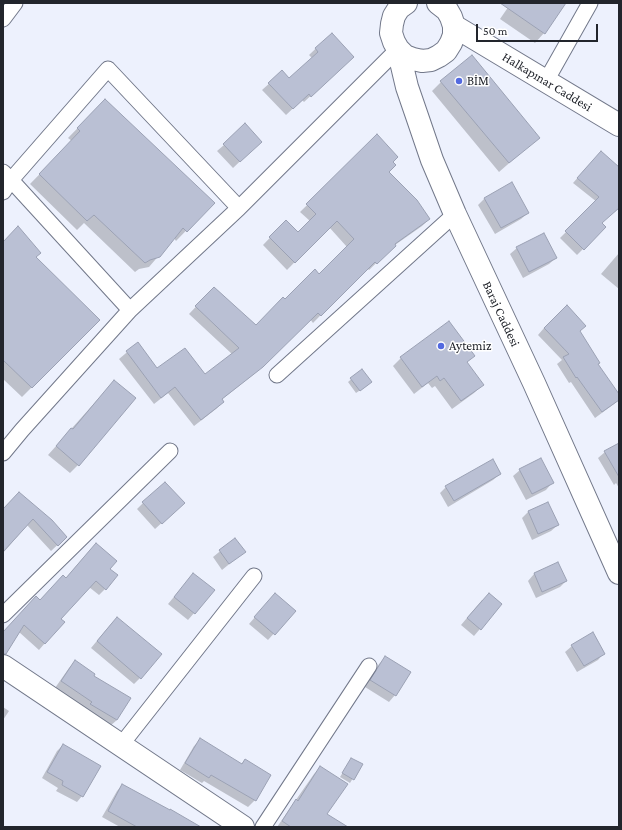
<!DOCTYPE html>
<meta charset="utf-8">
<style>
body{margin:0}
#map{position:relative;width:622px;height:830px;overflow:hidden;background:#edf1fd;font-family:"Crimson Pro",serif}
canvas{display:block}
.frame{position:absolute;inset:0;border:4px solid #22252c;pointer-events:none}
.scale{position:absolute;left:476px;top:24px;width:122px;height:18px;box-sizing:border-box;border:2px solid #22252c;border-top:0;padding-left:5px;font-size:12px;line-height:14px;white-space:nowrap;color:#22252c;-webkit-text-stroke:3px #fff;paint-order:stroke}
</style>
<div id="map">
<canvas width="622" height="830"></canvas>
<div class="frame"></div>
<div class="scale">50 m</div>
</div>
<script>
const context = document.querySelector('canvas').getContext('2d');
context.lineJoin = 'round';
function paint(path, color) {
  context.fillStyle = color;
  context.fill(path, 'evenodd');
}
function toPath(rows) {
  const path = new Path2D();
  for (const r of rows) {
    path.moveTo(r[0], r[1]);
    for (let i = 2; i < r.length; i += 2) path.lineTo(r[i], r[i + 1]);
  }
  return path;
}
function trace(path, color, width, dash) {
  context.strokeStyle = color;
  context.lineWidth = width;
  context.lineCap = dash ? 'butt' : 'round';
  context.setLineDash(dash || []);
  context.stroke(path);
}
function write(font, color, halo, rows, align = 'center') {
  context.font = font + ' "Crimson Pro",serif';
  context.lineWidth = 3;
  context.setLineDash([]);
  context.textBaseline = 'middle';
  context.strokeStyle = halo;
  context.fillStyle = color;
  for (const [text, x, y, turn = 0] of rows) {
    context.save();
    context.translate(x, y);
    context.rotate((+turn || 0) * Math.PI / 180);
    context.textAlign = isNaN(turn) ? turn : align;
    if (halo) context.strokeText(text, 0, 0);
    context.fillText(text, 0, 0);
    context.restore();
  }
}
const shadow = toPath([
 [511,3,565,3,544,33,535,43,500,19],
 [331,34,346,63,304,102,302,100,286,115,262,90,282,72,289,79,312,58,309,55],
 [441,82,539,137,499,172,432,91],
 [105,100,213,203,176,241,174,238,149,267,139,269,135,272,84,223,77,230,30,184,72,141,68,138],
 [377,136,392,162,388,172,429,219,422,226,395,245,369,270,367,268,313,323,310,319,254,374,221,400,223,402,216,409,194,426,168,393,154,404,119,359,138,343,157,369,205,376,232,354,189,314,207,295,256,326,285,300,319,275,347,247,329,227,287,270,263,245,286,221,298,233,310,221,300,212],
 [224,145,254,148,233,168,217,151],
 [595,158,619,168,619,208,612,214,573,183],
 [485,198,528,213,521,219,495,234,478,205],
 [587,211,605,227,577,255,560,238],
 [3,242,99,320,22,397,3,379],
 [517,248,556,258,549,264,523,278,510,254],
 [619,253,619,289,601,274],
 [544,328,579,331,597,364,619,395,619,400,614,404,595,418,571,382,569,383,557,364,562,360,538,335],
 [473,356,466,363,482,385,474,393,452,409,435,386,432,388,428,383,414,394,393,366,401,358],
 [362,370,368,385,356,393,348,382],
 [114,381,78,465,70,473,48,455],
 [619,444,619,488,616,483,614,485,598,458,605,452],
 [520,470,552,483,546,490,526,500,513,476],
 [500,474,493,480,448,507,440,493,446,487],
 [13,499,66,537,51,551,27,525,3,553,3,510],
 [143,503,177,509,155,529,137,509],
 [548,503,558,525,551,531,532,540,522,518,528,512],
 [235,539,244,552,222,570,213,557],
 [90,550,109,569,105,589,99,595,89,587,60,619,45,643,39,650,19,632,3,656,3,632,65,579],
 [558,563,566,581,560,587,536,598,528,581,534,574],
 [193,574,214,590,188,620,168,604],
 [482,600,501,604,474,636,461,625],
 [269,601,294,611,268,640,249,624],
 [111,624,140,678,134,684,91,648],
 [572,646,604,653,598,660,577,672,565,652],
 [385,658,395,695,389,702,365,687,379,664],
 [75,662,117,720,110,726,55,688,69,668],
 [3,707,9,711,3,720],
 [200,740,241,764,245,760,270,775,255,800,248,807,204,781,202,783,180,770,194,746],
 [63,745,82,796,77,802,56,791,58,788,42,778,57,751],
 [351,759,361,765,350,783,340,777],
 [321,767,326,814,346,827,277,827,314,774],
 [122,785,190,827,120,827,102,817,117,791]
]);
const building = toPath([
 [500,3,566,3,545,34,500,3],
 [332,33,354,57,311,97,309,94,293,109,268,83,282,70,289,78,318,52,315,48,332,33],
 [472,55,540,138,509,163,440,81,472,55],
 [105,99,215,203,187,232,183,228,160,257,150,260,145,263,94,215,87,221,39,174,80,131,77,128,105,99],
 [245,123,262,142,240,162,223,144,245,123],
 [377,134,398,157,393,162,396,165,389,172,417,200,430,219,395,244,396,246,377,264,375,262,321,316,318,313,263,367,222,399,224,402,201,420,175,387,161,398,126,351,138,342,157,368,185,348,205,374,239,348,195,306,214,287,256,325,283,297,285,299,315,269,319,274,354,239,337,221,295,263,269,237,286,220,298,232,316,214,306,204,377,134],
 [601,151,619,167,619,208,602,223,606,227,584,250,565,231,599,197,577,178,601,151],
 [512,182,529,213,501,228,484,198,512,182],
 [18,226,41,253,36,257,100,320,32,388,3,360,3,242,18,226],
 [544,233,557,258,529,272,516,247,544,233],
 [567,305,586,326,580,331,600,363,598,364,619,394,619,400,602,412,577,377,576,378,563,357,569,354,544,328,567,305],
 [449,321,475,356,467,362,484,385,461,401,444,378,440,381,437,376,422,387,400,357,449,321],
 [362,369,372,382,360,391,350,378,362,369],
 [114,380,136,398,79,466,56,446,71,428,73,429,114,380],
 [619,443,619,477,604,451,619,443],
 [541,458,554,483,532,494,519,469,541,458],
 [493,459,501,474,454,501,445,486,493,459],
 [165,482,185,503,162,524,142,502,165,482],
 [19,492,52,520,67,537,58,546,33,519,3,552,3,509,19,492],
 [548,502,559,525,538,534,528,511,548,502],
 [235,538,246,552,229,564,219,550,235,538],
 [96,543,117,561,110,569,118,575,106,590,96,581,61,619,65,622,45,644,24,625,6,654,3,654,3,632,36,596,40,600,63,575,66,578,96,543],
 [558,562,567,581,542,592,534,573,558,562],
 [193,573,215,590,195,614,174,597,193,573],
 [275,593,296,611,275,635,254,617,275,593],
 [489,593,502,604,481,630,467,618,489,593],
 [117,617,162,654,141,679,97,641,117,617],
 [593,632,605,654,584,666,571,645,593,632],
 [385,656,411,672,396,696,370,680,385,656],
 [75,660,95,674,94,676,131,698,117,720,90,704,92,702,61,681,75,660],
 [200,738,242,764,245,759,271,775,256,801,211,775,209,778,185,763,200,738],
 [63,744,101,766,83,797,62,785,63,781,47,772,63,744],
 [351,758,363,764,354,780,342,773,351,758],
 [320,766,348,784,327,814,348,827,291,827,282,821,296,799,298,801,320,766],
 [122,784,170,810,170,809,201,827,137,827,108,811,122,784]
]);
const street = toPath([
 [3,19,15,3],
 [546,81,590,3],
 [3,172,11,180,130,310],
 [3,192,11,180,108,69,239,208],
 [277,375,455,214],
 [3,453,22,430,130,310,239,208,398,49],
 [3,615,170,451],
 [121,745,254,576],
 [263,827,369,666]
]);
const secondary = toPath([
 [406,3,399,8,394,16,392,24,391,33,394,42,398,49,405,56,413,59,422,61,431,60,439,56,446,51,451,43,454,35,454,26,451,17,447,10,438,3],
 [454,26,619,125],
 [398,49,407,87,418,119,432,160,455,214,534,383,619,573],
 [3,666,243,827]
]);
const markers = [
 [459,81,4,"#536ae0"],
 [441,346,4,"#536ae0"]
];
const poiNames = [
 ["BİM",467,81],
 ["Aytemiz",449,346]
];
const streetNames = [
 ["Halkapınar Caddesi",547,82,31],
 ["Baraj Caddesi",501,314,65]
];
paint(shadow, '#0003');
paint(building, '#bac0d4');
trace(building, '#9ba1b4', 1);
trace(street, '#72788a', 17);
trace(secondary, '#72788a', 24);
trace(street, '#fff', 15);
trace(secondary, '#fff', 22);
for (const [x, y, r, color] of markers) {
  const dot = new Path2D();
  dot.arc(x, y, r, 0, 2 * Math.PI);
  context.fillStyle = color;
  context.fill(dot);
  trace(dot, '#fff', 1.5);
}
write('13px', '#22252c', '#fff', poiNames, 'left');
write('13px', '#22252c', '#fff', streetNames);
</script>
